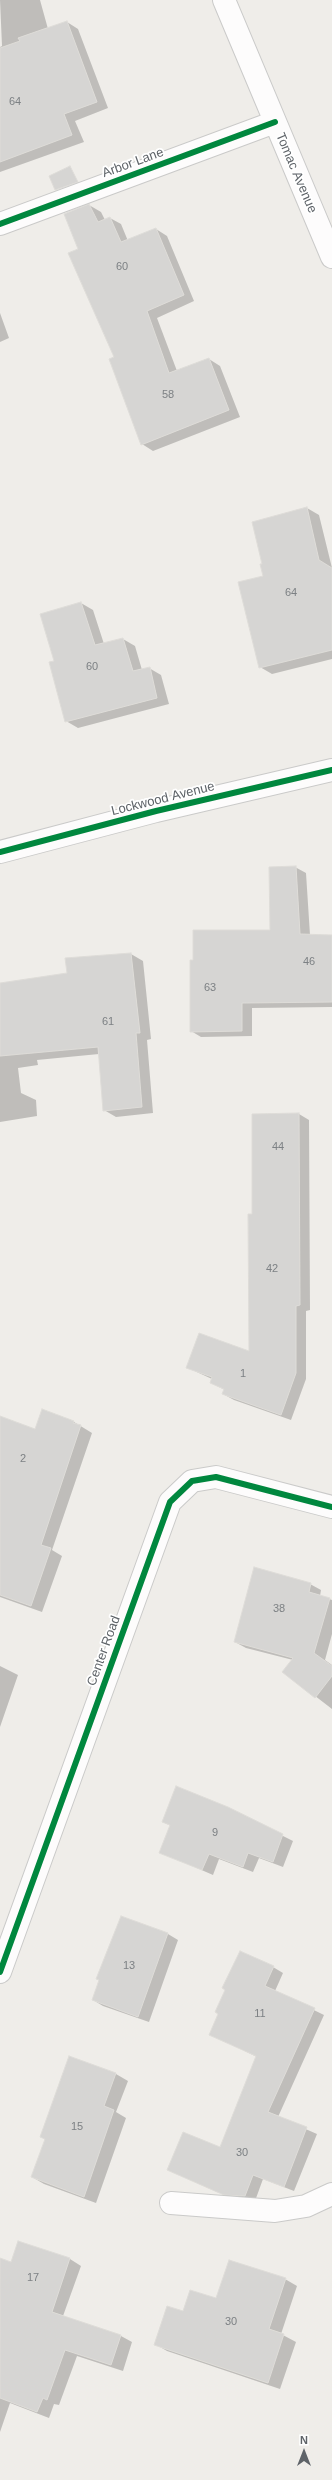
<!DOCTYPE html>
<style>
body{margin:0}
#map{position:relative;width:332px;height:2480px;overflow:hidden;background:#efede9;font-family:Arial,sans-serif}
canvas{display:block}
.north{position:absolute;left:284px;top:2432px;width:40px;height:40px;-webkit-text-stroke:3px #fff;paint-order:stroke;rotate:0deg;font-size:11px;font-weight:700;line-height:16px;text-align:center;color:#5e6368}
.north::after{content:'';display:block;margin:auto;width:14px;height:18px;background:#5e6368;clip-path:polygon(50% 0,100% 100%,50% 72%,0 100%)}
</style>
<div id="map">
<canvas width="332" height="2480"></canvas>
<div class="north">N</div>
</div>
<script>
const context = document.querySelector('canvas').getContext('2d');
context.lineJoin = 'round';
function paint(path, color) {
  context.fillStyle = color;
  context.fill(path, 'evenodd');
}
function toPath(rows) {
  const path = new Path2D();
  for (const r of rows) {
    path.moveTo(r[0], r[1]);
    for (let i = 2; i < r.length; i += 2) path.lineTo(r[i], r[i + 1]);
  }
  return path;
}
function trace(path, color, width, dash) {
  context.strokeStyle = color;
  context.lineWidth = width;
  context.lineCap = dash ? 'butt' : 'round';
  context.setLineDash(dash || []);
  context.stroke(path);
}
function write(font, color, halo, rows, align = 'center') {
  context.font = font + ' Arial,sans-serif';
  context.lineWidth = 3.5;
  context.setLineDash([]);
  context.textBaseline = 'middle';
  context.strokeStyle = halo;
  context.fillStyle = color;
  for (const [text, x, y, turn = 0] of rows) {
    context.save();
    context.translate(x, y);
    context.rotate((+turn || 0) * Math.PI / 180);
    context.textAlign = isNaN(turn) ? turn : align;
    if (halo) context.strokeText(text, 0, 0);
    context.fillText(text, 0, 0);
    context.restore();
  }
}
const shadow = toPath([
 [0,0,40,0,48,29,67,22,78,29,108,108,75,121,84,142,0,172,0,47,2,46],
 [89,205,101,212,105,220,110,218,121,224,128,241,156,229,167,236,194,301,157,318,177,371,209,359,220,366,240,417,153,451,142,444,79,249],
 [0,313,9,338,0,342],
 [307,508,319,515,332,568,332,659,272,674,260,667,264,576],
 [81,603,93,610,104,644,123,639,135,646,142,670,149,668,161,675,169,704,78,728,66,721,55,661],
 [295,867,306,873,310,935,332,936,332,1007,252,1008,252,1036,201,1037,191,1031,194,961,271,931],
 [131,954,143,961,151,1039,147,1040,153,1113,116,1117,104,1110,99,1054,37,1060,38,1065,18,1068,21,1093,36,1100,37,1116,0,1122,0,984,68,974,67,959],
 [299,1114,309,1120,310,1310,306,1311,306,1379,291,1420,234,1400,223,1394,225,1390,211,1383,212,1379,188,1368,250,1353,253,1215],
 [43,1411,74,1422,92,1433,52,1550,62,1556,42,1612,0,1597,0,1417,36,1430],
 [310,1584,321,1590,320,1596,332,1600,332,1634,325,1660,332,1665,332,1709,284,1672,293,1660,246,1648,235,1642],
 [0,1666,18,1675,0,1727],
 [227,1808,293,1841,283,1867,259,1858,253,1872,219,1859,213,1875,160,1852,171,1826,163,1822],
 [122,1918,168,1934,178,1940,149,2022,103,2006,93,2000],
 [273,1967,283,1973,275,1991,324,2015,278,2117,317,2134,294,2191,263,2179,255,2201,235,2200,168,2170,221,2148,257,2057,210,2034],
 [70,2057,116,2074,128,2081,116,2112,126,2118,96,2203,44,2184,32,2177,46,2140,41,2137],
 [19,2242,70,2259,81,2266,63,2316,121,2336,132,2342,123,2371,77,2356,59,2405,54,2404,49,2418,10,2403,0,2432,0,2271,12,2263],
 [285,2279,297,2286,281,2334,296,2342,280,2389,167,2351,155,2344,216,2300]
]);
const building = toPath([
 [67,21,97,102,64,114,72,135,0,162,0,48,20,41,18,38,67,21],
 [70,166,78,182,55,190,49,176,70,166],
 [89,204,98,222,110,217,121,242,156,228,184,295,147,311,169,373,209,358,229,410,141,445,109,359,114,357,68,253,78,249,64,214,89,204],
 [307,507,319,560,332,568,332,650,259,668,238,582,263,576,260,564,262,564,252,522,307,507],
 [81,602,95,645,123,638,133,671,150,667,157,698,65,722,49,662,54,661,40,614,81,602],
 [296,866,300,934,332,935,332,1002,242,1003,242,1031,190,1032,190,960,193,960,193,930,270,930,269,867,296,866],
 [131,953,140,1033,136,1033,142,1107,103,1111,98,1047,0,1056,0,983,67,973,65,958,131,953],
 [299,1113,300,1305,296,1306,296,1373,281,1415,222,1394,224,1389,210,1383,212,1377,186,1368,199,1333,249,1351,248,1214,252,1214,252,1114,299,1113],
 [42,1409,74,1421,73,1423,81,1425,41,1545,51,1548,31,1606,0,1595,0,1416,35,1429,42,1409],
 [254,1567,311,1583,309,1592,330,1598,314,1653,332,1666,332,1676,315,1698,282,1672,293,1658,234,1642,254,1567],
 [176,1786,228,1807,283,1834,273,1862,248,1853,243,1867,209,1854,202,1870,159,1853,170,1825,162,1822,176,1786],
 [121,1916,168,1933,138,2017,92,2000,99,1980,96,1979,121,1916],
 [240,1951,274,1966,265,1986,315,2008,268,2112,307,2127,284,2187,253,2175,245,2196,224,2195,167,2170,183,2132,220,2147,256,2056,209,2035,218,2014,215,2012,225,1990,222,1988,240,1951],
 [69,2056,116,2073,104,2106,114,2110,84,2197,31,2177,45,2139,40,2137,69,2056],
 [18,2241,70,2258,52,2312,121,2335,111,2365,65,2350,47,2400,43,2398,37,2412,0,2398,0,2258,11,2262,18,2241],
 [229,2260,286,2278,269,2329,284,2334,268,2383,154,2345,167,2306,183,2311,190,2290,216,2298,229,2260]
]);
const minor = toPath([
 [224,0,332,257],
 [0,224,275,122],
 [0,852,156,811,332,770],
 [0,1972,170,1502,192,1481,216,1477,332,1507],
 [171,2203,275,2211,306,2206,332,2194]
]);
const cycleway = toPath([
 [0,224,275,122],
 [0,852,156,811,332,770],
 [0,1972,170,1502,192,1481,216,1477,332,1507]
]);
const numberNames = [
 ["64",15,102],
 ["60",122,267],
 ["58",168,395],
 ["64",291,593],
 ["60",92,667],
 ["46",309,962],
 ["63",210,988],
 ["61",108,1022],
 ["44",278,1147],
 ["42",272,1269],
 ["1",243,1374],
 ["2",23,1459],
 ["38",279,1609],
 ["9",215,1833],
 ["13",129,1966],
 ["11",260,2014],
 ["15",77,2127],
 ["30",242,2153],
 ["17",33,2278],
 ["30",231,2322]
];
const streetNames = [
 ["Arbor Lane",133,163,-20],
 ["Tomac Avenue",296,173,67],
 ["Lockwood Avenue",163,799,-14],
 ["Center Road",104,1651,-70]
];
paint(shadow, '#0003');
paint(building, '#d6d5d3');
trace(building, '#dedcd8', 1);
trace(minor, '#cacac9', 24);
trace(minor, '#fdfcfc', 22);
trace(cycleway, '#00873e', 6);
write('11px', '#7d8184', null, numberNames);
write('13px', '#5e6368', '#fff', streetNames);
</script>
